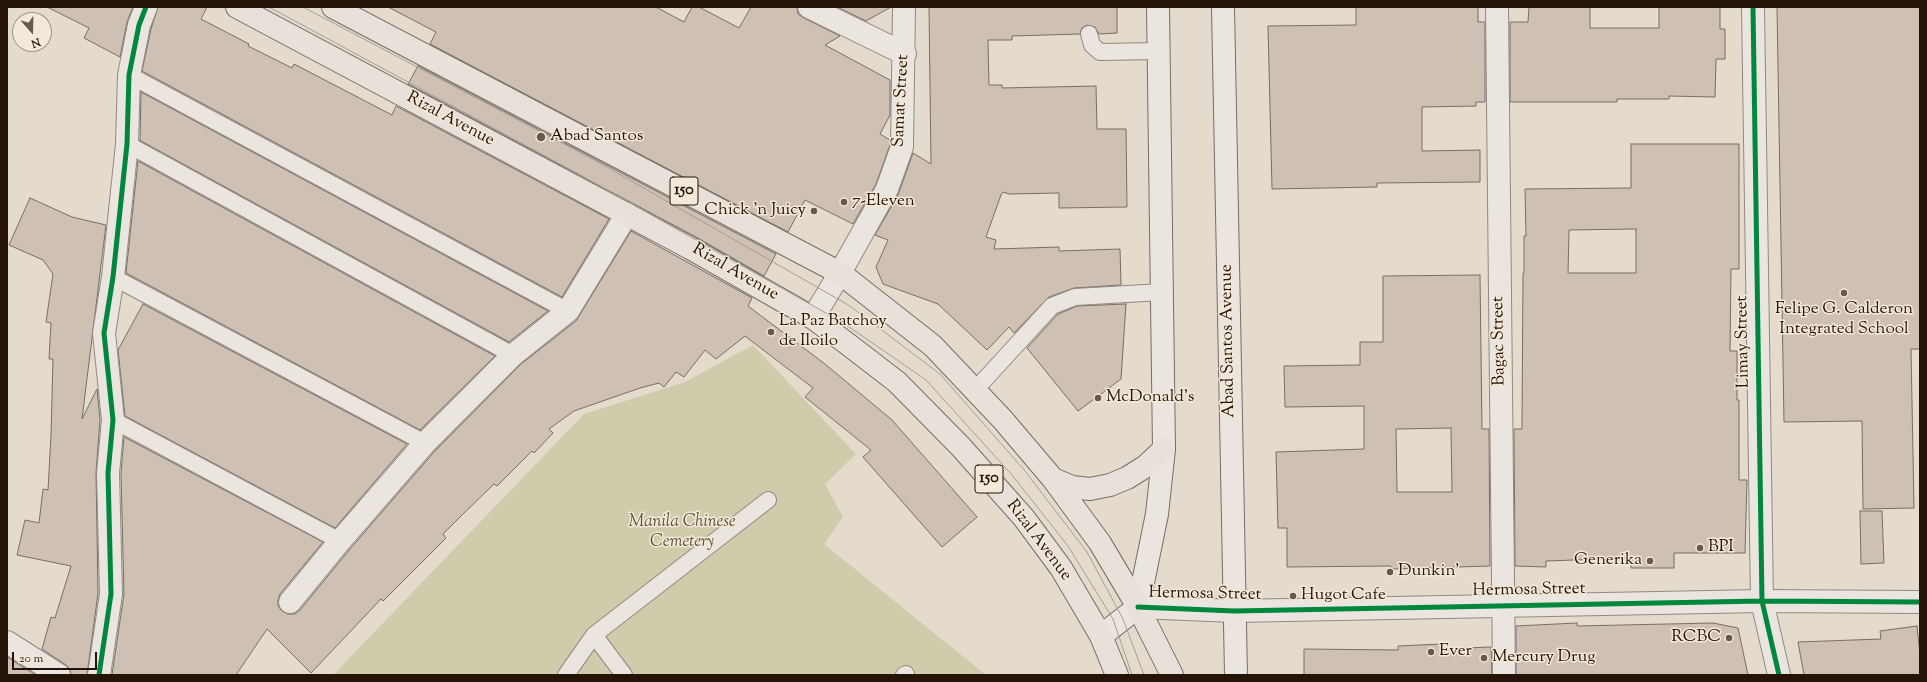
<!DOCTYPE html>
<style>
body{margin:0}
#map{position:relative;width:1927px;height:682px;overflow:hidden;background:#e4dbcd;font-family:"Sorts Mill Goudy",serif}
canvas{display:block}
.frame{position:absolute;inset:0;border:8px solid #261307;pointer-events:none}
.north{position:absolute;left:12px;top:12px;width:40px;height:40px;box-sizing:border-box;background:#f3e9d9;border:1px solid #a19385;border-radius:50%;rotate:160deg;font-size:11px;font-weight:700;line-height:16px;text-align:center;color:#261307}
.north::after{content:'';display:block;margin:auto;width:14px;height:18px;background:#68594c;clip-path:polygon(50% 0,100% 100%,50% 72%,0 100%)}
.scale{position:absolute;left:12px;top:652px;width:85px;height:18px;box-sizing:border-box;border:2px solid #261307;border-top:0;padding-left:5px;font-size:12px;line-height:14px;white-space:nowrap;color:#261307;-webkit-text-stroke:3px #f3e9d9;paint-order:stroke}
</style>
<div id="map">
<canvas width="1927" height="682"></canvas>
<div class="frame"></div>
<div class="north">N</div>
<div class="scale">20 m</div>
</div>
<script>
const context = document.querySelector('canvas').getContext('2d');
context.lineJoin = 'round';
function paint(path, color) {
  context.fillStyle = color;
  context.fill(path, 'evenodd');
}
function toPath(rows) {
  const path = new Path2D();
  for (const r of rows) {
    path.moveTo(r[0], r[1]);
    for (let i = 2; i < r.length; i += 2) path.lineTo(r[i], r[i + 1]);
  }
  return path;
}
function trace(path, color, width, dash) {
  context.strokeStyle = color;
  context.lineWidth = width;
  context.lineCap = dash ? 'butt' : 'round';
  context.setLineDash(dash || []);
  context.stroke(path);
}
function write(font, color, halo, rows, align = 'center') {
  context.font = font + ' "Sorts Mill Goudy",serif';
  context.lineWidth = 3;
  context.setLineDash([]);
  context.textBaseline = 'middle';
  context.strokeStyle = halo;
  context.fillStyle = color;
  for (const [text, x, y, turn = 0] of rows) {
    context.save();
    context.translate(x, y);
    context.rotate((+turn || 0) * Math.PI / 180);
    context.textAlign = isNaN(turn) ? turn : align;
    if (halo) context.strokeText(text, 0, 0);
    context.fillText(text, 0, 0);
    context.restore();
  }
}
const green = toPath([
 [753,345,856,454,825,484,843,517,824,544,986,675,333,675,584,414,685,382]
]);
const building = toPath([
 [47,7,133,7,127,22,120,57,84,38,89,28,47,7],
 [158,7,207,7,201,19,249,44,248,46,292,68,294,64,392,115,396,106,609,219,562,297,142,71,151,29,158,7],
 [388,7,656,7,684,22,692,7,699,7,739,28,751,7,797,7,798,14,804,18,840,36,825,45,890,80,890,115,880,134,890,140,890,145,876,184,853,224,805,200,788,232,430,44,436,32,388,7],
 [837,7,891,7,866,21,837,7],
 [929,7,1117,7,1117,33,1099,34,1095,27,1087,25,1082,28,1080,34,1012,36,1012,40,988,40,989,85,1002,85,1002,88,1096,86,1097,129,1126,129,1127,207,1059,208,1059,193,1009,194,1003,192,1001,195,986,237,996,240,994,249,1059,247,1059,251,1120,249,1121,285,1074,288,1049,297,1014,333,1009,327,987,350,938,304,883,284,876,267,888,240,875,235,898,195,913,153,931,164,929,7],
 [1356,7,1478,7,1478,22,1485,22,1485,102,1476,102,1476,106,1422,107,1422,151,1480,150,1480,182,1377,183,1377,187,1272,189,1268,26,1356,25,1356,7],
 [1529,7,1590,7,1590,28,1659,28,1659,7,1720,7,1720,29,1725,29,1725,59,1716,59,1715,97,1669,96,1669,99,1617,99,1617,102,1510,102,1510,22,1528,22,1529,7],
 [1777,7,1920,7,1920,349,1911,349,1914,508,1863,509,1862,421,1784,422,1777,7],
 [418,66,776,254,764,276,696,237,408,84,418,66],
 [141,92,548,311,509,342,141,141,140,140,141,92],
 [1631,144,1739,144,1739,269,1731,269,1730,351,1737,351,1737,400,1739,400,1739,480,1747,480,1745,553,1674,553,1674,568,1631,568,1631,558,1546,561,1546,567,1515,566,1514,429,1522,429,1523,273,1524,273,1524,236,1526,236,1525,189,1631,188,1631,144],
 [1636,229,1636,273,1568,273,1569,230,1636,229],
 [138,161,495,356,420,430,126,273,138,161],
 [30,198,72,217,106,225,82,419,97,389,100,420,96,473,98,593,87,675,71,675,70,669,66,665,42,649,51,617,55,618,71,566,17,555,25,520,39,523,43,489,48,490,51,435,53,359,49,359,51,323,46,322,53,274,43,260,9,245,30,198],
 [631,231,752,298,748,306,825,364,892,420,977,517,942,547,863,457,871,450,805,397,813,388,745,336,716,359,705,350,684,377,676,372,664,387,659,383,640,388,574,411,549,429,553,433,534,453,532,451,497,486,494,484,463,514,443,534,446,538,383,601,381,599,364,617,311,673,267,629,236,675,112,675,124,594,121,473,124,437,323,542,280,594,278,600,278,606,282,611,288,614,295,614,300,610,350,549,434,452,521,364,576,321,631,231],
 [1480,275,1482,429,1489,429,1490,566,1391,569,1391,566,1287,567,1287,528,1278,528,1276,452,1364,449,1364,406,1285,407,1284,366,1360,365,1360,342,1383,342,1383,276,1480,275],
 [1451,428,1452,492,1397,492,1396,429,1451,428],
 [143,304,407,444,335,528,125,416,118,350,143,304],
 [1126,304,1121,379,1078,411,1027,348,1058,314,1077,306,1126,304],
 [1860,511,1882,511,1884,563,1861,564,1860,511],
 [1577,623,1577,626,1713,623,1738,628,1748,675,1516,675,1516,626,1577,623],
 [1917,626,1920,654,1920,675,1804,675,1798,642,1881,639,1880,631,1917,626],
 [1442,644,1442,649,1491,647,1492,675,1304,675,1304,649,1398,650,1398,646,1442,644],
 [7,657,36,675,7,675,7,657]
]);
const service = toPath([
 [1089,34,1092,45,1100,52,1159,51],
 [129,75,568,311],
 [127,144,513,355],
 [113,277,425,443],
 [975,390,1052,306,1075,297,1162,292],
 [113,420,340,541],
 [594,635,624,675],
 [566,675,594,635,768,500],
 [904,675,906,674]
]);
const minor = toPath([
 [809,7,905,54],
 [1497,7,1504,675],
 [1753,7,1762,601],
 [813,318,840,273,887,189,902,147,904,7],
 [290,602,340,541,425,443,513,355,568,311,627,214],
 [7,642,59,675],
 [99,675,111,594,108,473,113,420,104,333,113,277,127,144,129,75,139,25,146,7]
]);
const tertiary = toPath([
 [1762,601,1779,675],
 [1138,607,1234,611,1762,601,1920,602]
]);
const secondary = toPath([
 [1223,7,1236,675],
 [1101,636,1138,607,1157,514,1164,449,1158,7]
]);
const primary = toPath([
 [237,7,690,248,813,318,849,345,897,382,961,447,1024,518,1061,568,1101,636,1117,675],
 [333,7,840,273,933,346,1003,420,1053,479,1100,543,1138,607,1172,675],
 [1053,479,1072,487,1090,489,1110,485,1127,478,1146,466,1164,449]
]);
const tram = toPath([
 [269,7,584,177,842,322,926,380,1012,475,1068,546,1113,619,1132,675],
 [303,7,600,163,850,306,940,374,1025,471,1087,552,1123,619,1144,675]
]);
const cycleway = toPath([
 [1753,7,1762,601,1779,675],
 [1138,607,1234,611,1762,601,1920,602],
 [99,675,111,594,108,473,113,420,104,333,113,277,127,144,129,75,139,25,146,7]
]);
const markers = [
 [541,137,5,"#68594c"],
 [844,202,4,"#68594c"],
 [814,211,4,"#68594c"],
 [1844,293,4,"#68594c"],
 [771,332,4,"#68594c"],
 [1098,398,4,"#68594c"],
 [1700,548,4,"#68594c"],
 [1650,561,4,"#68594c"],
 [1390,572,4,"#68594c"],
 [1293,596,4,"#68594c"],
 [1729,638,4,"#68594c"],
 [1431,652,4,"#68594c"],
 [1484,658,4,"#68594c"]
];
const shields = [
 [684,191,28],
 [989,479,28]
];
const shieldNames = [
 ["150",684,191],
 ["150",989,479]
];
const streetNames = [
 ["Samat Street",902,101,-87],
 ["Rizal Avenue",450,120,28],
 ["Rizal Avenue",735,273,30],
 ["Abad Santos Avenue",1229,341,-91],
 ["Bagac Street",1500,341,-91],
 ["Limay Street",1744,342,-91],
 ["Rizal Avenue",1038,541,53],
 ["Hermosa Street",1529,591,-1],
 ["Hermosa Street",1205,595,1]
];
const poiNames = [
 ["Abad Santos",550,137],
 ["7-Eleven",852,202],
 ["Chick 'n Juicy",806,211,"right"],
 ["Felipe G. Calderon",1844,310,"center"],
 ["Integrated School",1844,330,"center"],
 ["La Paz Batchoy",779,322],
 ["de Iloilo",779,342],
 ["McDonald's",1106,398],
 ["BPI",1708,548],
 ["Generika",1642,561,"right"],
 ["Dunkin'",1398,572],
 ["Hugot Cafe",1301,596],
 ["RCBC",1721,638,"right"],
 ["Ever",1439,652],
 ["Mercury Drug",1492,658]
];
const parkNames = [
 ["Manila Chinese",682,523],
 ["Cemetery",682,543]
];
paint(green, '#cfccac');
paint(building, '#cfc0b4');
trace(building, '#766e66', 1);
trace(service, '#918a80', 18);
trace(minor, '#918a80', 24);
trace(tertiary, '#918a80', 24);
trace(secondary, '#766e66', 24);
trace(primary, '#766e66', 24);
trace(service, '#eae5de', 16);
trace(minor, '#eae5de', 22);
trace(tertiary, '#eae5de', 22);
trace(secondary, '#eae5de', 22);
trace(primary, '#e7e1d9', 22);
trace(tram, '#a39e97', 1);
trace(cycleway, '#00873e', 5);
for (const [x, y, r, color] of markers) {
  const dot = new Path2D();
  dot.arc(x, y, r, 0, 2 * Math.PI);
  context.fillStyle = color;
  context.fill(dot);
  trace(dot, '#f3e9d9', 1.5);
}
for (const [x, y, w] of shields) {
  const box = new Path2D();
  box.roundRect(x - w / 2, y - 14, w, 28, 3);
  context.fillStyle = '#f3e9d9';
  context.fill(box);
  trace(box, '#261307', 1);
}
write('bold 16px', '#261307', null, shieldNames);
write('17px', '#261307', '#f3e9d9', streetNames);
write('17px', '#261307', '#f3e9d9', poiNames, 'left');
write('italic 17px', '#5b5037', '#f3e9d9', parkNames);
</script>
